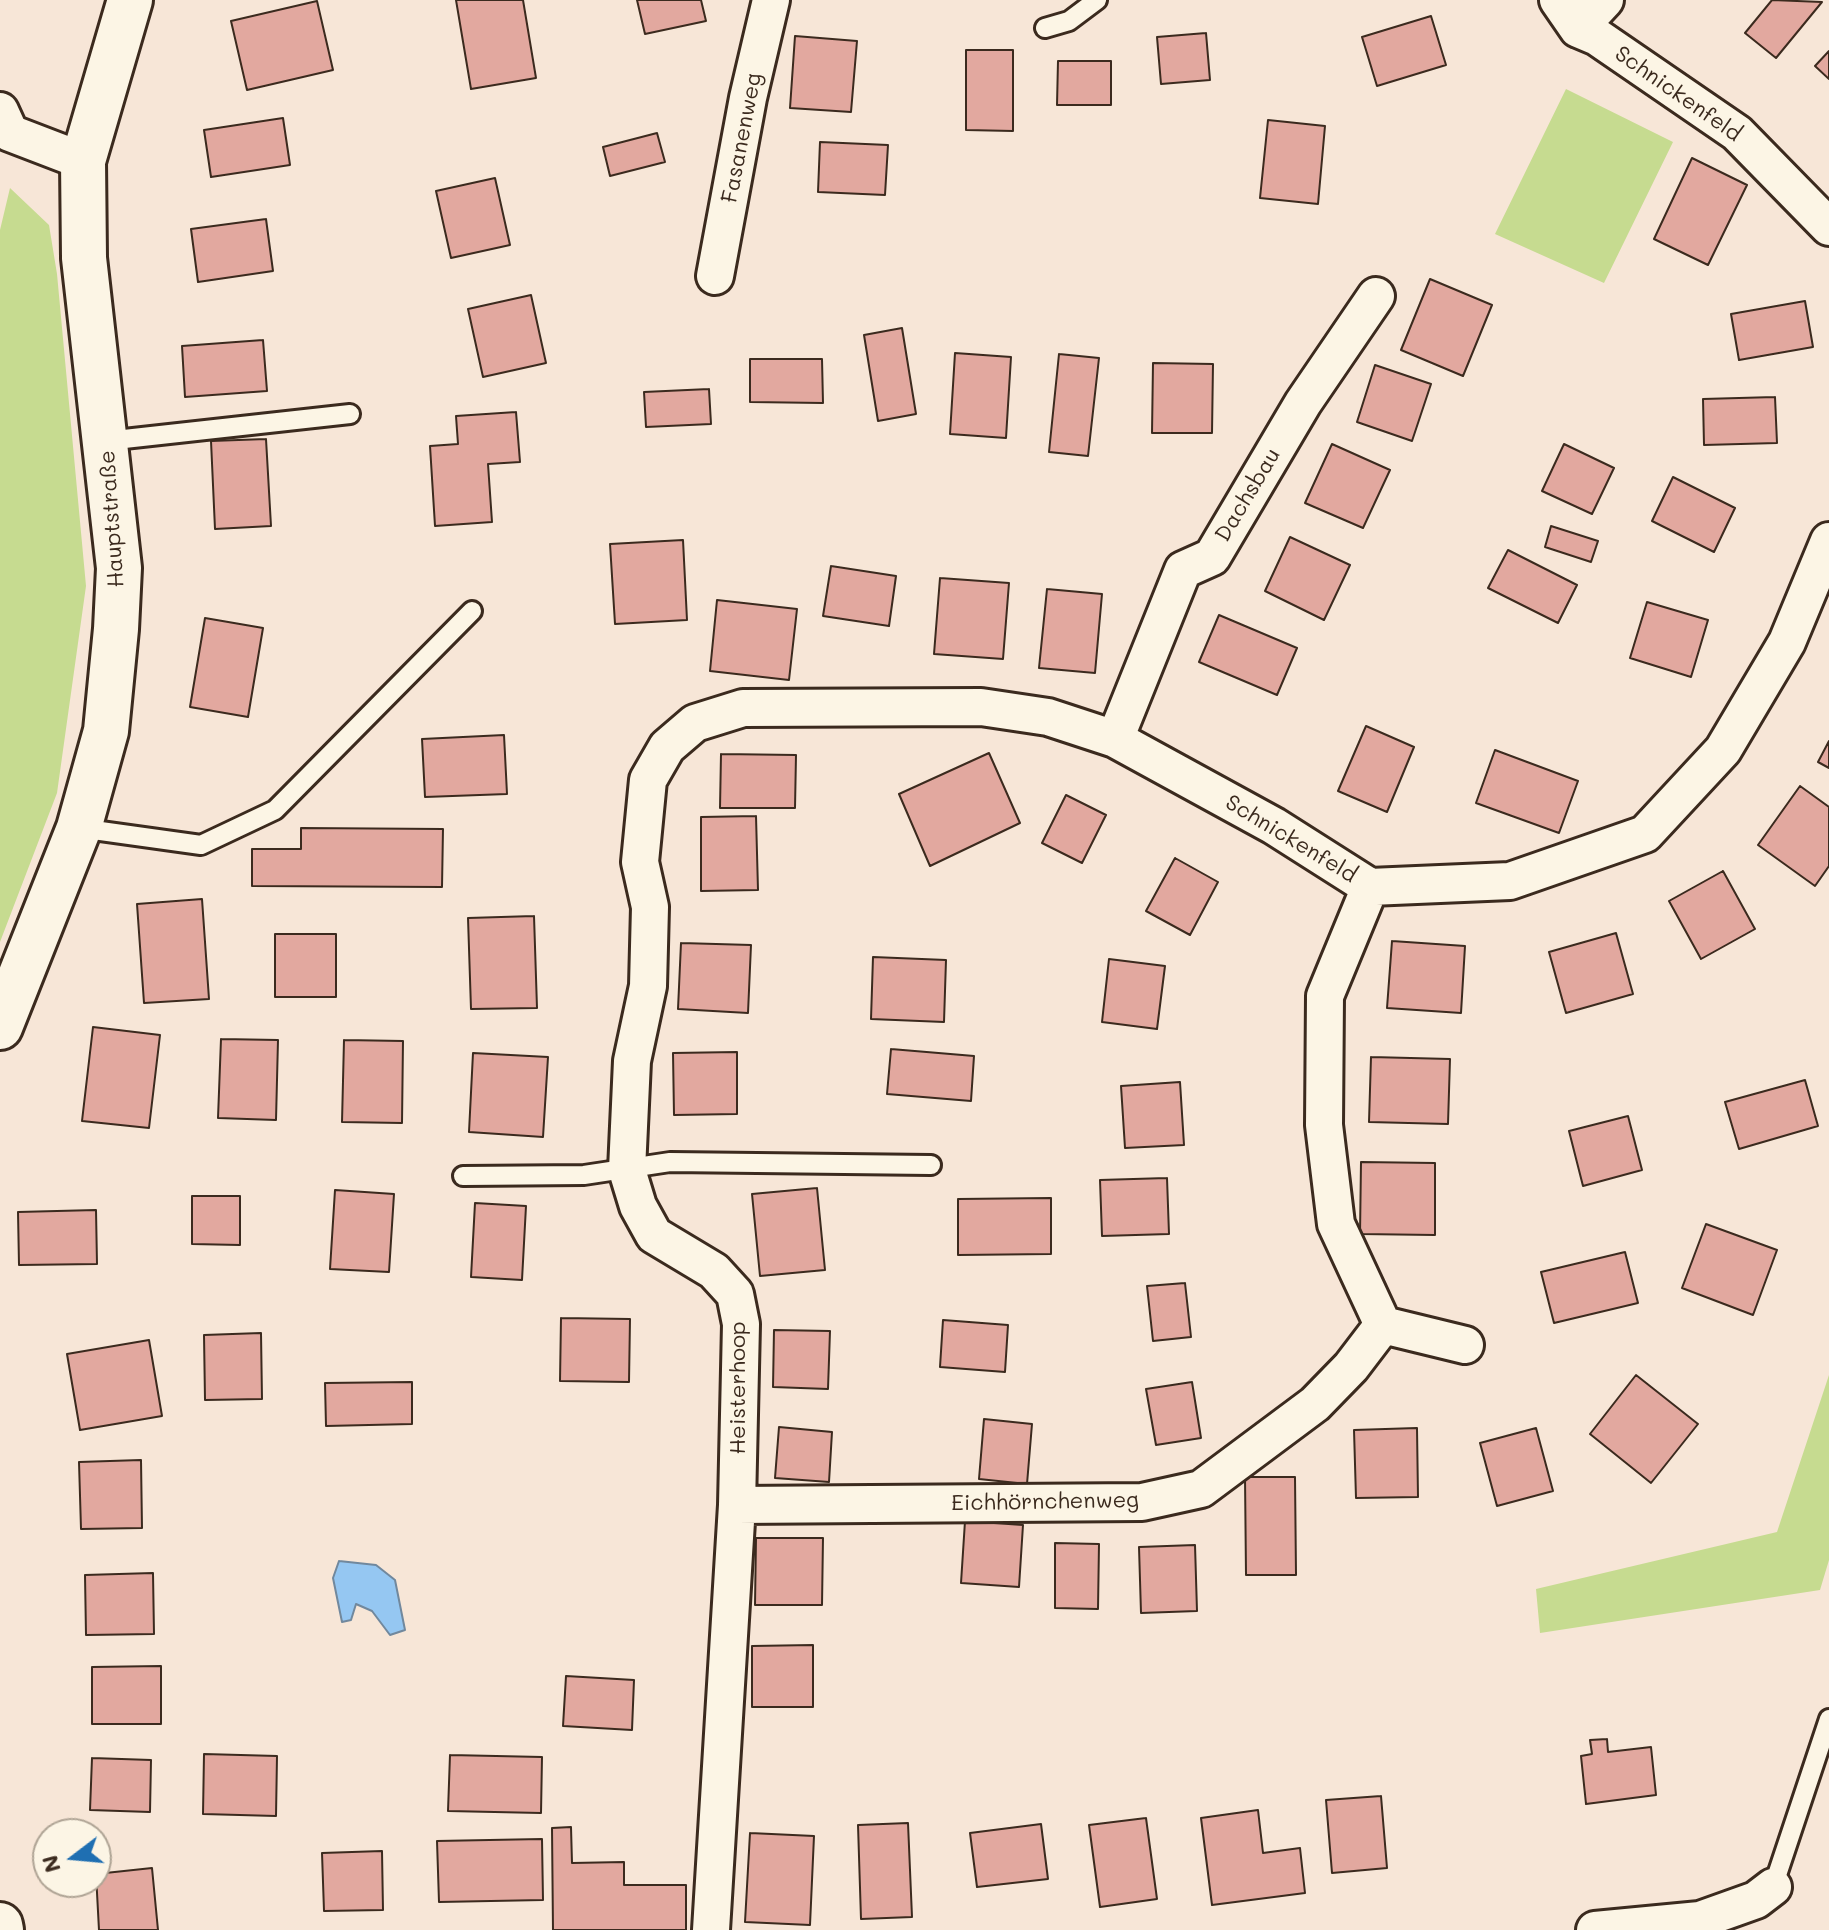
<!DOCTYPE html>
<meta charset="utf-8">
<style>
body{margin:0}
#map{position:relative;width:1829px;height:1930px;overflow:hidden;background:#f7e6d7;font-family:Mali,sans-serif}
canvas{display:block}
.north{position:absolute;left:32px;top:1818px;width:80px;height:80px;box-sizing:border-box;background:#fcf5e5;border:2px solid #afa495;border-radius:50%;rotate:254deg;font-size:22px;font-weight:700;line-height:32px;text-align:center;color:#3b2a1e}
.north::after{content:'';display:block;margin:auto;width:28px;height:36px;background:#1f6fb2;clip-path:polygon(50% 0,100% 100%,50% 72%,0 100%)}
</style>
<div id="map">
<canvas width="1829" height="1930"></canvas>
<div class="north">N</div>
</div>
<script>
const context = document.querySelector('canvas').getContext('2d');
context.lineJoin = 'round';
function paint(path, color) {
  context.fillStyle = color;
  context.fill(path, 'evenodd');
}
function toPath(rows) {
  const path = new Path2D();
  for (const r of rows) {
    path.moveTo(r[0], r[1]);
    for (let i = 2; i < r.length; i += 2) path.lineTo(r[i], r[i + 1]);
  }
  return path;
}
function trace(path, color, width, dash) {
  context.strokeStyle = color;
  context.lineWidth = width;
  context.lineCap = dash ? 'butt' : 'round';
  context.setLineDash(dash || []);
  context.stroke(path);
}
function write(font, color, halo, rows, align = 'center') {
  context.font = font + ' Mali,sans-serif';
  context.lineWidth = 6;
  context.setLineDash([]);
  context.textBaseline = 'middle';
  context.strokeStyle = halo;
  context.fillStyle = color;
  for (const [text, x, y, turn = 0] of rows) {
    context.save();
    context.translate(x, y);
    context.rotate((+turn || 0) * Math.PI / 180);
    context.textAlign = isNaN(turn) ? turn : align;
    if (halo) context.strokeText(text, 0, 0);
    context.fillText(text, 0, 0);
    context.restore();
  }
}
const green = toPath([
 [1566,89,1673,142,1604,283,1495,234],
 [10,188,49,225,57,274,86,586,57,793,0,942,0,230],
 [1829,1375,1829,1560,1820,1590,1540,1633,1536,1589,1777,1532]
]);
const water = toPath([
 [339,1561,376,1565,395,1580,405,1630,390,1635,372,1611,356,1604,351,1620,342,1622,333,1578,339,1561]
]);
const building = toPath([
 [456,0,523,0,536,78,471,89,456,0],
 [637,0,701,0,706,21,645,34,637,0],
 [1772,0,1822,2,1776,58,1745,33,1772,0],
 [317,1,333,70,247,90,231,21,317,1],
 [1431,16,1446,65,1377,86,1362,37,1431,16],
 [1206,33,1210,80,1161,84,1157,37,1206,33],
 [795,36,857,41,851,112,790,108,795,36],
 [966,50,1013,50,1013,131,966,130,966,50],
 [1829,51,1829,79,1815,66,1829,51],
 [1058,61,1111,61,1111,105,1057,105,1058,61],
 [283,118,290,165,211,177,204,130,283,118],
 [1268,120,1325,126,1318,204,1260,198,1268,120],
 [657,133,665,162,610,176,603,147,657,133],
 [820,142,888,145,885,195,818,192,820,142],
 [1692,158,1747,185,1708,265,1654,239,1692,158],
 [495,178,510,245,451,258,436,191,495,178],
 [266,219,273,271,198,282,191,229,266,219],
 [1430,279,1492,305,1463,376,1401,350,1430,279],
 [531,295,546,363,483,377,468,309,531,295],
 [1805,301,1813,347,1739,360,1731,314,1805,301],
 [902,328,916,414,878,421,864,335,902,328],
 [263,340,267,391,185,397,182,346,263,340],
 [955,353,1011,357,1006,438,950,434,955,353],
 [1059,354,1099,358,1088,456,1049,452,1059,354],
 [750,359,822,359,823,403,750,402,750,359],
 [1153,363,1213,364,1212,433,1152,433,1153,363],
 [1375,365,1431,384,1412,441,1357,422,1375,365],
 [709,389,711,424,646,427,644,392,709,389],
 [1775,397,1777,443,1704,445,1703,399,1775,397],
 [516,412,520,462,488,464,492,522,435,526,430,446,458,444,456,416,516,412],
 [266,439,271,526,215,529,211,441,266,439],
 [1332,444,1390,470,1363,528,1305,503,1332,444],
 [1564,444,1614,468,1592,514,1542,491,1564,444],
 [1673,477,1735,508,1714,552,1652,521,1673,477],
 [1551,526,1598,541,1591,562,1545,547,1551,526],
 [1290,537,1350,565,1324,620,1265,591,1290,537],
 [683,540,687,620,615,624,610,544,683,540],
 [1508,550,1577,585,1558,623,1488,588,1508,550],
 [831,566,896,576,889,626,823,616,831,566],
 [940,578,1009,583,1003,659,934,654,940,578],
 [1047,589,1102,594,1095,673,1039,668,1047,589],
 [717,600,797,609,789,680,710,671,717,600],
 [1647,602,1708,620,1691,677,1630,658,1647,602],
 [1219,615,1297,648,1277,695,1199,662,1219,615],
 [205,618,263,628,248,717,190,707,205,618],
 [1366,726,1414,747,1387,812,1338,791,1366,726],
 [504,735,507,794,425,797,422,739,504,735],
 [1829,741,1829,768,1818,762,1829,741],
 [1495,750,1578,781,1559,833,1476,803,1495,750],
 [989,753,1020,823,930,866,899,794,989,753],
 [721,754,796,755,795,808,720,808,721,754],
 [1800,786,1829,807,1829,866,1815,886,1758,845,1800,786],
 [1066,795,1106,815,1082,863,1042,843,1066,795],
 [756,816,758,890,701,891,701,817,756,816],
 [301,828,443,829,442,887,252,886,252,849,301,849,301,828],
 [1175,858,1218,882,1190,935,1146,911,1175,858],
 [1723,871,1755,929,1701,959,1669,901,1723,871],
 [202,899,209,999,144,1003,137,904,202,899],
 [534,916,537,1008,471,1009,468,918,534,916],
 [1616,933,1633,994,1566,1013,1549,952,1616,933],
 [275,934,336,934,336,997,275,997,275,934],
 [1392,941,1465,946,1461,1013,1387,1008,1392,941],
 [681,943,751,945,748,1013,678,1009,681,943],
 [873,957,946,960,944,1022,871,1019,873,957],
 [1109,959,1165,966,1157,1029,1102,1022,1109,959],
 [93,1027,160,1035,149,1128,82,1121,93,1027],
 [221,1039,278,1040,276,1120,218,1118,221,1039],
 [344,1040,403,1041,402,1123,342,1122,344,1040],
 [891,1049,974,1056,971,1101,887,1094,891,1049],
 [737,1052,737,1114,674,1115,673,1053,737,1052],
 [473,1053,548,1057,543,1137,469,1132,473,1053],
 [1371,1057,1450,1059,1448,1124,1369,1122,1371,1057],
 [1805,1080,1818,1126,1739,1149,1725,1102,1805,1080],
 [1180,1082,1184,1145,1125,1148,1121,1086,1180,1082],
 [1628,1116,1642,1170,1583,1186,1569,1131,1628,1116],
 [1361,1162,1435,1163,1435,1235,1360,1234,1361,1162],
 [1167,1178,1169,1234,1102,1236,1100,1180,1167,1178],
 [817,1188,825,1270,760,1276,752,1194,817,1188],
 [335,1190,394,1194,389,1272,330,1269,335,1190],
 [192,1196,240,1196,240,1245,192,1244,192,1196],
 [1051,1198,1051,1254,958,1255,958,1199,1051,1198],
 [475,1203,526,1206,522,1280,471,1277,475,1203],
 [96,1210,97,1264,19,1265,18,1212,96,1210],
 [1706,1224,1777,1250,1753,1315,1682,1288,1706,1224],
 [1625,1252,1638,1303,1554,1323,1541,1272,1625,1252],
 [1185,1283,1191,1337,1153,1341,1147,1286,1185,1283],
 [561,1318,630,1319,629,1382,560,1381,561,1318],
 [943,1320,1008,1325,1005,1372,940,1367,943,1320],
 [774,1330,830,1331,828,1389,773,1387,774,1330],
 [261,1333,262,1399,205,1400,204,1335,261,1333],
 [149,1340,162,1416,80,1430,67,1354,149,1340],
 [1636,1375,1698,1424,1651,1483,1590,1434,1636,1375],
 [412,1382,412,1424,326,1426,325,1383,412,1382],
 [1192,1382,1201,1438,1156,1445,1146,1389,1192,1382],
 [984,1419,1032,1424,1027,1484,979,1479,984,1419],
 [779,1427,832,1432,829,1482,775,1478,779,1427],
 [1417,1428,1418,1497,1356,1498,1354,1430,1417,1428],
 [1536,1428,1553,1491,1497,1506,1480,1443,1536,1428],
 [141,1460,142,1528,81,1529,79,1462,141,1460],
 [1245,1477,1295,1477,1296,1575,1246,1575,1245,1477],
 [965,1521,1023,1525,1019,1587,961,1583,965,1521],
 [756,1538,823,1538,822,1605,755,1605,756,1538],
 [1055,1543,1099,1544,1098,1609,1055,1608,1055,1543],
 [1195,1545,1197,1611,1141,1613,1139,1547,1195,1545],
 [153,1573,154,1634,86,1635,85,1575,153,1573],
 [813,1645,813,1707,752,1707,752,1646,813,1645],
 [161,1666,161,1724,92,1724,92,1667,161,1666],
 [566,1676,634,1680,632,1730,563,1726,566,1676],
 [1607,1739,1608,1752,1651,1747,1656,1795,1586,1804,1581,1756,1592,1754,1590,1740,1607,1739],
 [204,1754,277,1756,276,1816,203,1814,204,1754],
 [450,1755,542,1757,541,1813,448,1811,450,1755],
 [92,1758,151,1760,150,1812,90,1810,92,1758],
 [1381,1796,1387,1868,1332,1873,1326,1800,1381,1796],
 [1258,1810,1263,1853,1300,1848,1305,1893,1212,1905,1201,1818,1258,1810],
 [1146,1818,1157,1899,1100,1907,1089,1825,1146,1818],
 [908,1823,912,1917,861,1919,858,1825,908,1823],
 [1041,1824,1048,1879,977,1887,970,1833,1041,1824],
 [571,1827,572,1863,624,1862,624,1885,686,1885,686,1930,553,1930,552,1828,571,1827],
 [750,1833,814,1836,810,1925,745,1922,750,1833],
 [542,1839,543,1900,439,1902,437,1841,542,1839],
 [382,1851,383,1910,324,1911,322,1853,382,1851],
 [152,1868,158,1930,99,1930,96,1874,152,1868]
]);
const service = toPath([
 [1045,28,1069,21,1097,0],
 [106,441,350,414],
 [79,828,201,845,275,810,472,611],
 [463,1176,584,1175,670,1162,931,1165],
 [1773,1887,1829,1719]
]);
const minor = toPath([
 [1558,0,1578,29,1597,37,1737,133,1829,227],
 [1578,29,1605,0],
 [0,111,10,133,83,161],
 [715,276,748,98,771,0],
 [1115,739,1183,570,1212,557,1303,403,1376,296],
 [1370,887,1325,996,1324,1125,1336,1224,1383,1325,1465,1345],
 [737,1505,1142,1502,1201,1489,1315,1404,1351,1367,1383,1325],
 [711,1930,737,1505,741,1324,735,1294,714,1271,654,1235,638,1206,627,1170,632,1061,648,986,650,907,640,862,648,780,667,747,695,723,743,708,981,707,1048,717,1115,739,1274,826,1370,887,1510,881,1645,834,1723,750,1787,642,1829,541],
 [1595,1930,1700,1920,1756,1900,1773,1887]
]);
const secondary = toPath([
 [0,1027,79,828,106,731,116,629,119,568,84,258,83,161,130,0],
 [0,1925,1,1930]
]);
const streetNames = [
 ["Schnickenfeld",1678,94,35],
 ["Fasanenweg",742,138,-79],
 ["Dachsbau",1248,495,-59],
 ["Hauptstraße",112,519,-94],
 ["Schnickenfeld",1291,839,31],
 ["Heisterhoop",738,1388,-90],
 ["Eichhörnchenweg",1045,1502,-1]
];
paint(green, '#c6db90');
paint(water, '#95c7f2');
trace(water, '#71889d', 2);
paint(building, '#e2a89f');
trace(building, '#3b2a1e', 2);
trace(service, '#3b2a1e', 24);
trace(minor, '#3b2a1e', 42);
trace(secondary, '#3b2a1e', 50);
trace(service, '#fcf5e5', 18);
trace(minor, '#fcf5e5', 36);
trace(secondary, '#fcf5e5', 44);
write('22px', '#3b2a1e', '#fcf5e5', streetNames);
</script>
